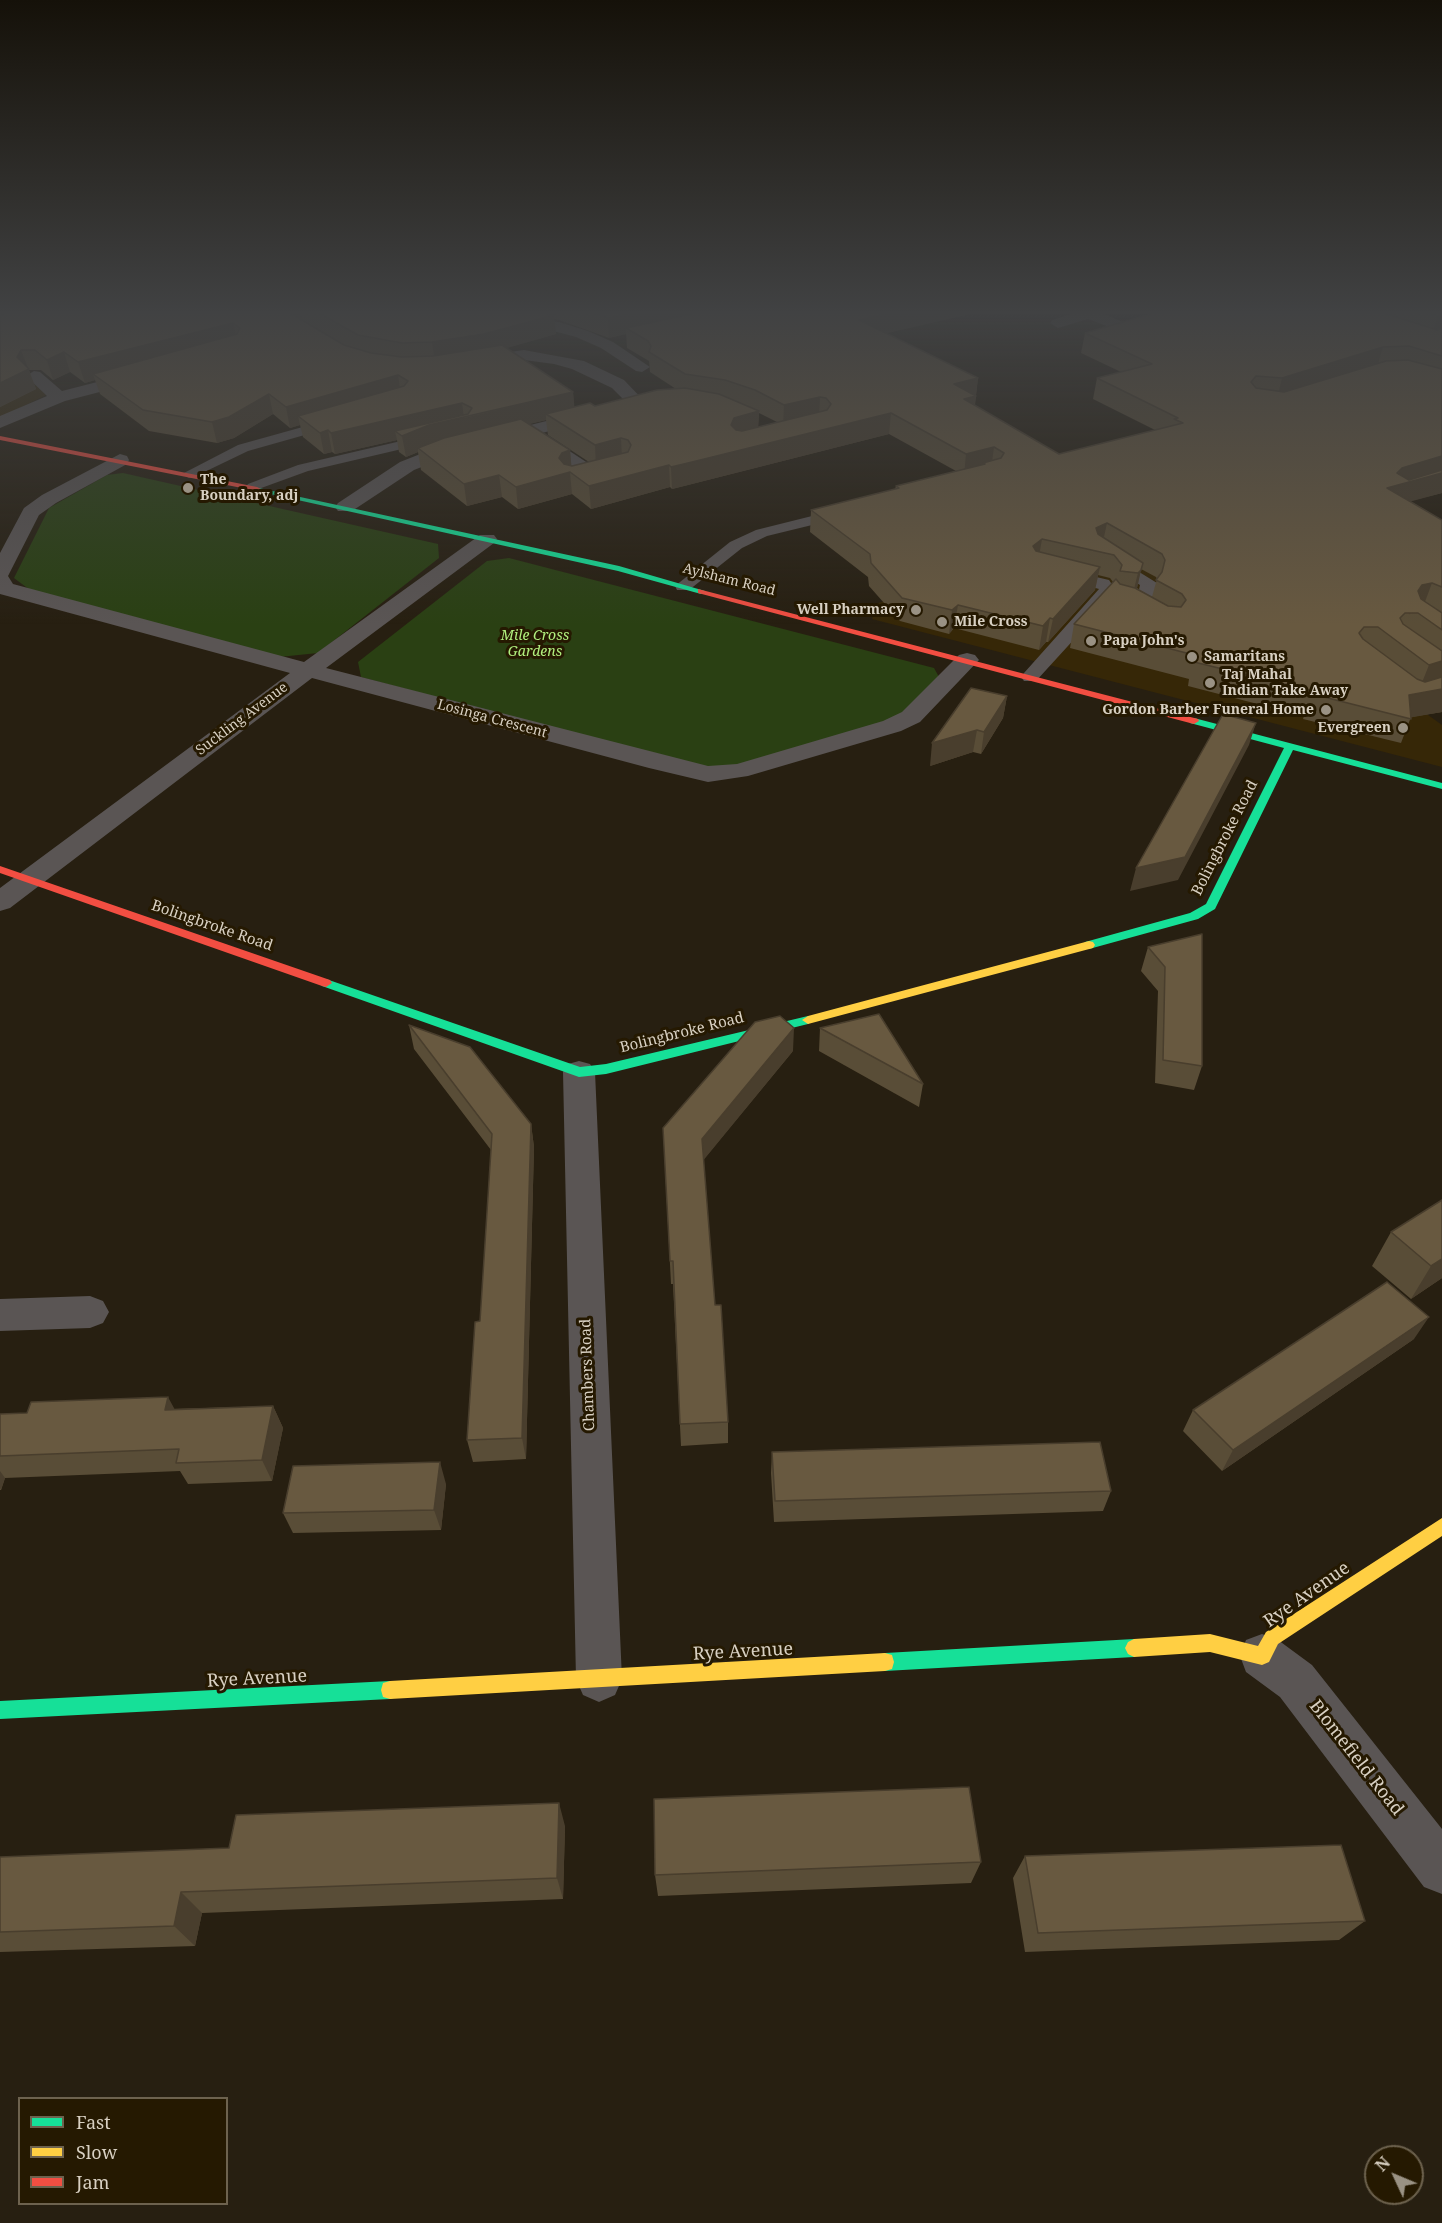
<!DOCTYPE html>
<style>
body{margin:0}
#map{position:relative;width:1442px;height:2223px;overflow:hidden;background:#271f11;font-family:"Noto Serif",serif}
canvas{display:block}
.legend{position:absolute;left:18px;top:2097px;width:210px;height:108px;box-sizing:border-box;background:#251901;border:2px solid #6d624e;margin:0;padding:8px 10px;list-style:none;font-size:18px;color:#d8d0c2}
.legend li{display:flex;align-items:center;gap:12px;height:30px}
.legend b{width:30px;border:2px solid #6d624e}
.north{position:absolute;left:1364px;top:2145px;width:60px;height:60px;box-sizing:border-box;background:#251901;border:2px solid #6d624e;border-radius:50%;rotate:314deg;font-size:16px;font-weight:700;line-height:24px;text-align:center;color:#d8d0c2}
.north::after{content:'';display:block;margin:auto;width:21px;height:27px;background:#9a9284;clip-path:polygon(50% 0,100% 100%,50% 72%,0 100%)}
</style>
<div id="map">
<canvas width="1442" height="2223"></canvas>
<ul class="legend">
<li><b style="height:8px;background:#16e098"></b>Fast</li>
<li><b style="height:8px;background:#ffcf43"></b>Slow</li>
<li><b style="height:8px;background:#f24e42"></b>Jam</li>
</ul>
<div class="north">N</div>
</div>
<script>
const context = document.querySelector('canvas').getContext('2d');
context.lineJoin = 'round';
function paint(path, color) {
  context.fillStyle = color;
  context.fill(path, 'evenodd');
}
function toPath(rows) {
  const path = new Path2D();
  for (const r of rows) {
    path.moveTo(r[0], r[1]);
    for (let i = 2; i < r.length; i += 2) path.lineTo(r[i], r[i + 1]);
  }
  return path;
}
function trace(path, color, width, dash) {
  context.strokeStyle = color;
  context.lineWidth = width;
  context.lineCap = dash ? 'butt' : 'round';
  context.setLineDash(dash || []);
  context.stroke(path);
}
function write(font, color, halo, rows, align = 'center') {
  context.font = font + ' "Noto Serif",serif';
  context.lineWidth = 6;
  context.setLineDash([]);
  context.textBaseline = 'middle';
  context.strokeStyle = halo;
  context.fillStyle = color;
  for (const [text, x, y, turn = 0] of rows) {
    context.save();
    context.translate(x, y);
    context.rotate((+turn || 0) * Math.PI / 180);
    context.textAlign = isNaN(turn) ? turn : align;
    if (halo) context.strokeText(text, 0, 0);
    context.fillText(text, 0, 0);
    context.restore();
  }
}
const built = toPath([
 [0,350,46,395,0,418],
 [1118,536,1417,707,1442,725,1442,767,872,619,878,603]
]);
const green = toPath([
 [123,473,438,544,439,558,318,653,279,657,30,590,14,578,49,508,107,475],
 [509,558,934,668,939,677,909,712,889,722,734,766,692,766,361,677,358,662,487,561]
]);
const lane = toPath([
 [335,418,340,419,342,422,340,425,248,451,194,477,189,478,182,474,238,445,335,418],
 [431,434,438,438,436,441,308,471,253,491,246,487,248,484,298,465,431,434],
 [844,508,849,510,852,513,849,516,767,536,742,548,689,590,677,590,675,586,730,542,756,530,844,508],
 [1110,554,1157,583,1154,595,1143,609,1131,609,1129,605,1138,594,1140,585,1104,562,1102,559,1104,556,1110,554],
 [1062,569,1109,580,1115,589,1109,601,1036,681,1024,681,1021,677,1024,673,1099,589,1056,577,1054,574,1062,569]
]);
const street = toPath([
 [476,313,499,313,507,317,559,322,588,331,613,342,650,367,642,372,636,371,601,348,576,337,557,332,505,326,478,316,476,313],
 [1074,313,1101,313,1131,325,1133,328,1125,333,1088,319,1058,328,1050,323,1052,320,1074,313],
 [524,350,584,361,624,380,648,405,645,409,639,410,633,409,612,388,572,369,554,364,524,360,475,367,467,362,475,357,524,350],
 [34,371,40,372,62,391,140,371,148,376,146,380,65,401,0,428,0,416,47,396,26,376,34,371],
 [591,410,597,411,600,415,597,419,542,433,600,471,602,475,600,479,573,486,566,484,563,480,566,476,578,473,525,437,447,457,414,470,352,511,338,511,335,507,338,503,400,462,433,449,591,410],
 [120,454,127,456,129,460,127,464,56,503,39,515,8,576,13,584,304,662,480,535,494,535,497,539,494,543,326,668,708,766,737,764,883,721,902,712,959,655,967,653,975,655,979,660,920,722,901,731,748,776,708,782,649,768,312,678,10,908,0,911,0,888,290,673,0,594,0,553,24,508,42,495,120,454],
 [579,1061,590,1064,595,1072,622,1679,615,1695,599,1702,583,1695,576,1679,563,1072,568,1064,579,1061],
 [90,1296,103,1301,109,1312,103,1323,90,1328,0,1331,0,1299,90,1296],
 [1262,1634,1278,1640,1312,1665,1442,1829,1442,1894,1424,1887,1280,1697,1246,1672,1240,1656,1246,1640,1262,1634]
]);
const fast = toPath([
 [254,487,619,566,705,591,701,594,618,571,257,491,253,489,254,487],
 [1194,718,1442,783,1442,789,1293,750,1215,909,1198,919,1089,949,1085,948,1083,945,1085,942,1190,913,1206,904,1284,748,1190,723,1189,721,1194,718],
 [326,979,580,1067,606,1064,808,1016,814,1020,808,1024,606,1074,579,1077,322,986,320,983,326,979],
 [1134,1639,1140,1642,1143,1648,1140,1654,1134,1657,885,1671,878,1669,876,1662,878,1655,885,1653,1134,1639],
 [390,1681,397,1683,399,1690,397,1697,390,1699,0,1719,0,1701,390,1681]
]);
const slow = toPath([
 [1089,941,1093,942,1095,945,1093,948,808,1024,802,1020,808,1016,1089,941],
 [1442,1518,1442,1536,1278,1644,1269,1662,1262,1665,1210,1652,1134,1657,1128,1654,1125,1648,1128,1642,1134,1639,1210,1634,1258,1646,1266,1632,1442,1518],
 [885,1653,892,1655,894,1662,892,1669,885,1671,390,1699,383,1697,381,1690,383,1683,390,1681,885,1653]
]);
const jam = toPath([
 [0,436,257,487,261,489,257,491,0,440,0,436],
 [698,589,1198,719,1199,721,1194,724,1190,723,698,593,698,589],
 [0,866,330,980,332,983,326,987,322,986,0,873,0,866]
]);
const wall = toPath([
 [0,313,974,313,886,333,978,378,975,405,1059,454,1155,430,1093,399,1097,378,1121,372,1081,353,1085,333,1154,313,1442,313,1442,493,1410,501,1442,520,1442,712,1411,717,1401,743,1303,719,1304,716,1188,686,1189,679,1070,648,1074,624,1113,582,1110,578,1098,575,1095,590,1048,642,1046,642,1039,650,954,628,949,634,900,621,869,586,868,577,810,532,811,510,895,489,896,486,956,471,889,434,688,485,672,489,670,487,591,509,572,494,518,509,502,497,467,506,421,470,418,452,406,457,399,452,397,440,335,454,332,452,324,454,303,437,300,425,290,428,273,414,234,438,217,443,149,431,100,394,95,380,85,383,70,372,53,380,41,370,29,370,36,389,0,407],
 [554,319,559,320,609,338,626,334,627,348,649,361,650,372,676,389,595,406,574,407,573,392,506,348,556,334],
 [759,413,777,422,758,427],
 [546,420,548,435,589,462,571,466,570,450,529,424],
 [1141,569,1156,577,1157,579,1152,597,1137,588],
 [1007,696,1003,718,981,754,973,752,930,766],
 [1202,934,1202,1066,1194,1090,1155,1083,1158,991,1141,971,1148,947],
 [409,1025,531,1124,534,1147,526,1459,473,1462,467,1440,480,1321,491,1150,414,1049],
 [820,1028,923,1084,919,1107,819,1051],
 [793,1051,703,1160,715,1305,728,1422,728,1443,681,1446,673,1284,671,1284,663,1128],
 [1442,1200,1442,1278,1411,1299,1372,1266,1391,1232],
 [1414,1339,1222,1471,1183,1431,1193,1410],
 [273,1406,283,1428,272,1481,188,1484,180,1471,5,1478,1,1490,0,1490,0,1414],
 [772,1452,1111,1491,1103,1511,774,1522,771,1473],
 [446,1484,441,1530,293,1533,283,1513],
 [565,1826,563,1899,202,1913,195,1946,0,1952,0,1857,229,1848],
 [1025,1856,1365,1921,1339,1940,1025,1952,1013,1878],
 [981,1862,971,1883,658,1896,655,1875]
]);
const shadedWall = toPath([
 [288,313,301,313,302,321],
 [630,313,719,313,626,328,626,334,609,338,608,318],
 [889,313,974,313,858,340,859,320],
 [554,315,556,334,486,354,435,362,432,342],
 [1442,315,1442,333,1431,336,1438,316],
 [233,323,238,343,93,374,95,380,85,383,78,362],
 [1383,347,1377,367,1277,399,1282,378],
 [21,350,36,389,0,407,0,383],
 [64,352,70,372,53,380,47,360],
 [398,375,401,396,298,416,300,425,290,428,286,407],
 [978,378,973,417,954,384],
 [573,392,575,413,546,414,546,420,432,447,418,448,418,452,406,457,402,436,395,431,397,440,335,454,331,433,462,403,464,418],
 [269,394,273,414,234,438,217,443,212,422],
 [820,397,819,418,783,426,784,405],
 [759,411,758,433,734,440,731,425,734,418],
 [891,413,889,434,672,489,671,467],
 [328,430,332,452,324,454,320,433],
 [621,438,622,460,596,467,595,445],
 [994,447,991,469,983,463,981,471,964,476,966,454],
 [570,450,572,472,570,473,572,494,518,509,516,487,559,458,562,453],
 [1442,456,1442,493,1379,510,1387,488,1402,468],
 [669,465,670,487,591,509,589,486],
 [499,475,502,497,467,506,464,484],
 [1107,523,1102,546,1094,550,1096,528],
 [1042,539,1038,562,1033,546],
 [1100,567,1095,590,1048,642,1053,619],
 [1141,570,1136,593,1132,597,1138,573],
 [1432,583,1423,607,1413,609,1409,615,1418,591,1422,585],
 [958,605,954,628,949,634,952,610],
 [1050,618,1046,642,1039,650,1043,626],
 [1442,661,1442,681,1419,690,1429,665],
 [1442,689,1442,712,1408,718,1409,695],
 [1007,696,1003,718,981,754,984,732],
 [1256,723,1249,745,1178,880,1130,891,1136,868],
 [977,730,973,752,930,766,932,743],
 [794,1028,793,1051,702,1162,702,1139],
 [531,1124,534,1147,526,1459,522,1438],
 [1442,1259,1442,1278,1411,1299,1431,1266],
 [1429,1317,1414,1339,1222,1471,1233,1450],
 [168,1397,180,1419,165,1410],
 [273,1406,283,1428,272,1481,262,1460],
 [440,1462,446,1484,441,1530,434,1510],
 [0,1471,5,1478,1,1490,0,1488],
 [559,1803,565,1826,563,1899,557,1878],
 [181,1892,202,1913,195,1946,174,1926]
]);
const building = toPath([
 [5,313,290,313,344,345,371,353,402,357,433,356,502,345,573,392,429,425,402,436,395,431,468,414,472,408,462,403,331,433,328,430,320,433,298,416,404,386,408,381,398,375,286,407,269,394,229,417,212,422,143,410,93,374,237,334,240,328,233,323,78,362,64,352,47,360,35,350,21,350,17,357,29,369,0,383,0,316,5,313],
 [319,313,544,313,554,315,484,334,432,342,402,343,358,335,319,313],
 [595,313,630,313,608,318,595,313],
 [696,313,889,313,859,320,978,378,954,384,976,396,964,399,1059,454,1183,423,1174,419,1178,418,1097,378,1152,364,1085,333,1154,313,1384,313,1437,330,1442,328,1442,356,1409,346,1383,347,1282,378,1256,376,1251,382,1256,388,1284,392,1386,361,1408,360,1442,369,1442,456,1402,468,1397,473,1409,480,1442,470,1442,473,1387,488,1442,520,1442,587,1432,583,1422,585,1418,591,1421,599,1442,613,1442,630,1418,613,1405,613,1400,618,1403,624,1442,651,1442,661,1429,665,1378,627,1364,627,1359,633,1363,639,1417,679,1425,682,1442,677,1442,689,1409,695,1411,719,1312,694,1313,691,1194,662,1198,656,1074,624,1116,579,1120,584,1135,588,1168,606,1181,607,1186,600,1182,594,1156,580,1162,572,1165,560,1162,554,1107,523,1096,528,1098,534,1143,563,1141,570,1138,573,1120,571,1122,565,1114,555,1042,539,1033,546,1036,551,1100,567,1053,619,1050,618,1043,626,958,605,952,610,902,598,871,563,870,554,811,510,899,488,896,486,985,464,983,463,1001,458,1004,453,994,447,966,454,891,413,688,463,671,467,669,465,589,486,570,472,516,487,499,475,464,484,418,448,444,438,521,419,570,450,562,453,559,458,564,464,572,466,628,452,631,445,628,440,621,438,595,445,546,414,590,403,595,406,657,390,685,388,719,394,759,411,734,418,731,425,736,430,742,431,827,410,831,404,826,398,820,397,784,405,755,390,725,380,685,374,649,352,651,346,648,341,626,328,696,313],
 [1429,313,1442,313,1442,315,1438,316,1429,313],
 [971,688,1007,696,984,732,977,730,932,743,971,688],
 [1223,714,1256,723,1185,857,1136,868,1223,714],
 [1202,934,1202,1066,1163,1060,1165,967,1148,947,1202,934],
 [879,1014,923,1084,820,1028,879,1014],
 [780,1016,794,1028,702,1139,715,1305,721,1305,728,1422,680,1424,673,1261,670,1261,663,1128,755,1022,780,1016],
 [409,1025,470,1047,531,1124,522,1438,467,1440,475,1322,480,1321,492,1134,409,1025],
 [1442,1200,1442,1259,1431,1266,1391,1232,1442,1200],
 [1387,1282,1429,1317,1233,1450,1193,1410,1387,1282],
 [168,1397,165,1410,273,1406,262,1460,176,1463,179,1449,0,1456,0,1414,27,1413,31,1402,168,1397],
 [1100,1442,1111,1491,775,1501,772,1452,1100,1442],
 [440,1462,434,1510,283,1513,293,1466,440,1462],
 [969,1787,981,1862,655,1875,654,1799,969,1787],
 [559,1803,557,1878,181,1892,174,1926,0,1932,0,1857,229,1848,236,1815,559,1803],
 [1341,1845,1365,1921,1038,1933,1025,1856,1341,1845]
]);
const markers = [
 [188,488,6,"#9a9284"],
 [916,610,6,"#9a9284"],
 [942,622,6,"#9a9284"],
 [1091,641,6,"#9a9284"],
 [1192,657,6,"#9a9284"],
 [1210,683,6,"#9a9284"],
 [1326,710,6,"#9a9284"],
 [1403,728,6,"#9a9284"]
];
const farPoinames = [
 ["The",200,480],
 ["Boundary, adj",200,496],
 ["Well Pharmacy",904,610,"right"],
 ["Mile Cross",954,622],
 ["Papa John's",1103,641],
 ["Samaritans",1204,657],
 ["Taj Mahal",1222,675],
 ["Indian Take Away",1222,691],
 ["Gordon Barber Funeral Home",1314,710,"right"],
 ["Evergreen",1391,728,"right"]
];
const farStreetnames = [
 ["Aylsham Road",729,580,14],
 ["Suckling Avenue",242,719,-37],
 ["Losinga Crescent",492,719,15]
];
const farParknames = [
 ["Mile Cross",535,636],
 ["Gardens",535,652]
];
const streetNames = [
 ["Bolingbroke Road",1225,838,-63],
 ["Bolingbroke Road",212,926,19],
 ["Bolingbroke Road",682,1033,-14],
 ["Chambers Road",588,1375,-92]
];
const nearStreetnames = [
 ["Rye Avenue",1307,1595,-35],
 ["Rye Avenue",743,1652,-3],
 ["Rye Avenue",257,1679,-3],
 ["Blomefield Road",1356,1758,52]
];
paint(built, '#362707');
paint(green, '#2a4013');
paint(lane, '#5a5554');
paint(street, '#5a5554');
paint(fast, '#16e098');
paint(slow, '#ffcf43');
paint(jam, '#f24e42');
paint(wall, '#594d37');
paint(shadedWall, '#493e2d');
paint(building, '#685940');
trace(building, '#493e2d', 1.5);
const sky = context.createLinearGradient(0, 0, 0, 625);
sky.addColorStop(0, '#151109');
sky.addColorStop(0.5, '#414243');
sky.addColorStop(1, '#41424300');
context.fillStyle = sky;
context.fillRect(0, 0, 1442, 625);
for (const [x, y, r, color] of markers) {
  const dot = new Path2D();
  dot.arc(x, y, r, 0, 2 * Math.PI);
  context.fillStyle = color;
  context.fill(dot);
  trace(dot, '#251901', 2);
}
write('bold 14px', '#d8d0c2', '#251901', farPoinames, 'left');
write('14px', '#d8d0c2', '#251901', farStreetnames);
write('italic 14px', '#b1f07e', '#251901', farParknames);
write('15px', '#d8d0c2', '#251901', streetNames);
write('18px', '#d8d0c2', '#251901', nearStreetnames);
</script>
